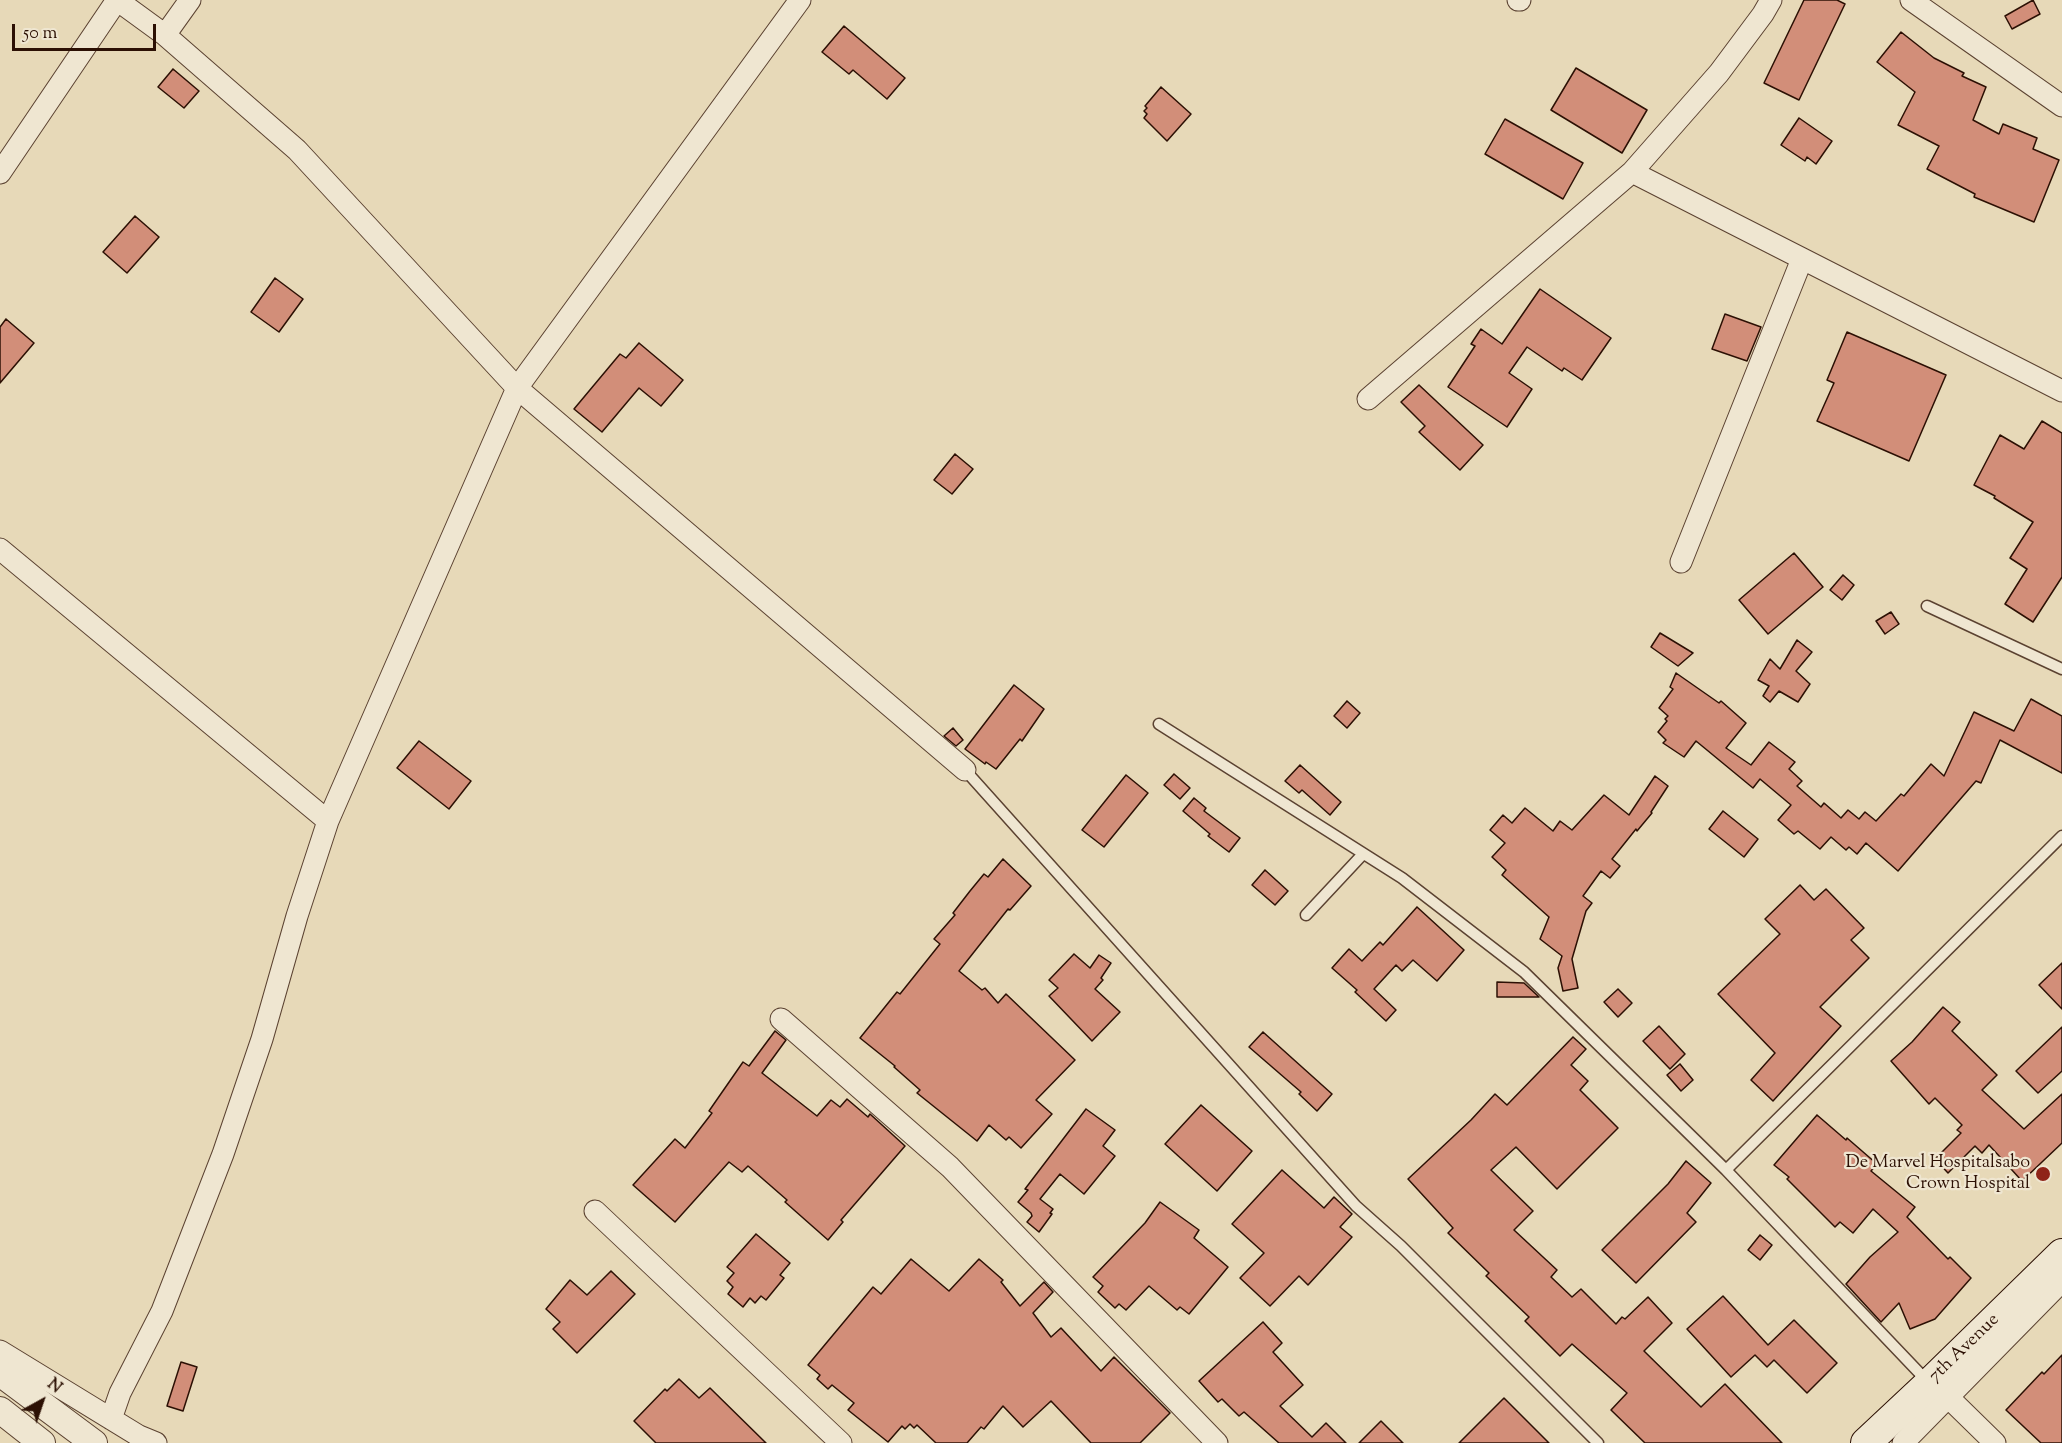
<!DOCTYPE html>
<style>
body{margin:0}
#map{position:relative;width:2062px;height:1443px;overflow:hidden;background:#e7d9b8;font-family:"Sorts Mill Goudy",serif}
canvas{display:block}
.north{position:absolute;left:12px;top:1371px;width:60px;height:60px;-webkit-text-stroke:4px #efe6d1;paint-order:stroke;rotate:40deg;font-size:16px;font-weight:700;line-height:24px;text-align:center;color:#2c1004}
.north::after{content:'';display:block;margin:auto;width:21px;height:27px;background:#2c1004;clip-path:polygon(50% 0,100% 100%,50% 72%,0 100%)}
.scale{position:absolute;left:12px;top:24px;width:144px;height:27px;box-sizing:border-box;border:3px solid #2c1004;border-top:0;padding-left:8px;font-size:18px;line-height:21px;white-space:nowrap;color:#2c1004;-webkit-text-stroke:4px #efe6d1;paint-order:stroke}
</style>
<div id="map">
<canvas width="2062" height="1443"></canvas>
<div class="north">N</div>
<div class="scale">50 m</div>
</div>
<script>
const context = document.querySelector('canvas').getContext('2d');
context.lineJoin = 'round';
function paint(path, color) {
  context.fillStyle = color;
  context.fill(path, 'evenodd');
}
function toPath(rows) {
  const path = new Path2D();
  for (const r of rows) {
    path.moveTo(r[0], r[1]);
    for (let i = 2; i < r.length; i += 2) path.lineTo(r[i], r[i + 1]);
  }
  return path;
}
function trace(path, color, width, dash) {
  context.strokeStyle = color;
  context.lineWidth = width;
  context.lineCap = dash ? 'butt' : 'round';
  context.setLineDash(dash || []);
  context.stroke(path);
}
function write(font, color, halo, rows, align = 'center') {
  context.font = font + ' "Sorts Mill Goudy",serif';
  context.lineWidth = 4.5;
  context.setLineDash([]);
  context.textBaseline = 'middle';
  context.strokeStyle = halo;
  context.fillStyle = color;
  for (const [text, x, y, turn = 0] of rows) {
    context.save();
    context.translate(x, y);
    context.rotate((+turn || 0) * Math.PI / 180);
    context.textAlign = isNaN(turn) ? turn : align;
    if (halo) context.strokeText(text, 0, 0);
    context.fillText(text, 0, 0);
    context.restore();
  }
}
const building = toPath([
 [1804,0,1837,0,1845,4,1799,100,1764,83,1804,0],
 [2033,0,2040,14,2012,29,2005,16,2033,0],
 [844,26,905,78,887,99,853,70,849,74,822,52,844,26],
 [1901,32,1934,58,1964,73,1962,76,1986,87,1973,120,1999,134,2003,124,2037,138,2033,149,2059,160,2034,222,1974,197,1975,194,1927,169,1939,146,1898,125,1915,92,1877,62,1901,32],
 [1576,68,1647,110,1622,153,1551,110,1576,68],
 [173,69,199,91,184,108,158,87,173,69],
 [1161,87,1191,114,1167,141,1144,118,1147,114,1144,111,1147,108,1145,106,1161,87],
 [1799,118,1832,141,1816,164,1807,157,1805,161,1781,145,1799,118],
 [1505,119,1583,163,1563,199,1485,154,1505,119],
 [135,216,159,237,127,273,103,252,135,216],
 [275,278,303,299,279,332,251,312,275,278],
 [1540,289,1611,338,1582,380,1564,368,1562,371,1527,347,1509,373,1532,389,1507,427,1448,387,1475,346,1471,344,1481,329,1502,344,1540,289],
 [1725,314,1761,327,1747,361,1712,349,1725,314],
 [6,319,34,343,0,383,0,327,6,319],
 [1847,332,1946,375,1909,461,1817,421,1834,383,1827,380,1847,332],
 [639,343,683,380,661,406,639,388,602,432,574,409,620,354,626,358,639,343],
 [1419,385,1483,445,1460,470,1419,432,1425,426,1401,402,1419,385],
 [2042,421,2062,433,2062,577,2033,622,2005,604,2027,569,2010,558,2033,522,1994,498,1995,496,1974,485,2000,435,2024,449,2042,421],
 [955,454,973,469,952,494,934,480,955,454],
 [1794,553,1823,587,1768,634,1739,600,1794,553],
 [1843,575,1854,585,1842,600,1830,590,1843,575],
 [1891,612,1899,624,1885,634,1876,621,1891,612],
 [1660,633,1693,653,1678,666,1651,647,1660,633],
 [1797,640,1812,652,1796,671,1810,684,1798,702,1779,691,1770,702,1763,696,1769,686,1758,680,1770,659,1780,669,1797,640],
 [1676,673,1719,703,1721,701,1746,723,1726,748,1751,765,1769,742,1795,762,1789,769,1802,781,1797,786,1821,807,1824,803,1841,818,1848,810,1859,819,1865,812,1876,821,1901,794,1904,796,1931,764,1944,776,1974,712,2014,731,2031,699,2062,716,2062,773,2000,740,1981,783,1976,781,1898,871,1866,843,1857,854,1849,847,1846,850,1831,837,1820,849,1798,831,1794,834,1778,820,1791,805,1760,779,1753,788,1696,741,1684,757,1663,743,1666,740,1658,732,1667,721,1665,719,1668,716,1659,708,1673,689,1670,687,1676,673],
 [1014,685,1044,709,1022,741,1020,739,996,769,986,762,985,764,965,749,1014,685],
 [1347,701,1360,713,1347,728,1334,716,1347,701],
 [953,728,963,740,956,746,944,736,953,728],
 [419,741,471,781,449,809,397,768,419,741],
 [1300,765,1341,802,1330,815,1302,790,1299,793,1285,781,1300,765],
 [1174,774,1190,788,1180,799,1164,785,1174,774],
 [1126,775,1148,793,1104,847,1082,830,1126,775],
 [1655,776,1668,786,1651,812,1652,813,1637,831,1636,829,1612,859,1620,866,1610,878,1601,871,1583,896,1592,903,1586,911,1572,959,1578,988,1563,991,1558,968,1562,956,1540,939,1549,917,1502,875,1506,870,1492,857,1505,843,1490,830,1503,815,1512,823,1525,808,1553,831,1560,821,1572,830,1604,795,1629,815,1655,776],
 [1194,798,1206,808,1204,811,1240,838,1229,852,1208,836,1210,834,1183,811,1194,798],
 [1723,811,1758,839,1744,857,1709,829,1723,811],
 [1003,859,1031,886,1010,910,1008,909,959,971,982,990,985,988,998,1003,1006,994,1075,1060,1036,1100,1052,1114,1021,1148,1009,1137,1006,1140,989,1125,977,1141,917,1093,920,1090,894,1067,895,1066,860,1038,897,992,900,994,940,944,934,939,955,915,953,913,970,891,984,874,988,877,1003,859],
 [1265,870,1288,891,1275,905,1252,885,1265,870],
 [1800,885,1814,900,1826,889,1864,928,1851,940,1869,958,1820,1007,1841,1026,1773,1101,1751,1080,1775,1053,1718,994,1780,934,1765,919,1800,885],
 [1417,907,1464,950,1437,981,1413,960,1402,971,1396,965,1374,989,1396,1010,1386,1021,1355,992,1357,990,1332,968,1349,949,1362,961,1380,942,1383,945,1417,907],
 [1074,954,1090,968,1099,955,1111,963,1101,978,1103,980,1095,989,1120,1012,1092,1041,1049,996,1058,988,1049,980,1074,954],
 [2062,963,2062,1009,2039,985,2062,963],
 [1497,982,1524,983,1539,997,1497,997,1497,982],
 [1618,989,1632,1003,1618,1017,1604,1002,1618,989],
 [1943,1007,1960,1022,1952,1031,1997,1075,1982,1090,2024,1129,2062,1094,2062,1143,2022,1181,1989,1145,1982,1153,1975,1146,1948,1173,1935,1159,1961,1133,1957,1130,1962,1125,1935,1098,1929,1104,1891,1061,1912,1042,1943,1007],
 [1659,1026,1685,1054,1670,1069,1643,1041,1659,1026],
 [2062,1027,2062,1071,2038,1093,2016,1071,2062,1027],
 [775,1031,786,1040,762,1073,817,1116,831,1100,840,1107,847,1099,868,1117,870,1114,905,1146,841,1220,843,1222,828,1240,785,1202,787,1200,748,1166,742,1172,729,1162,675,1222,633,1185,675,1139,685,1148,712,1113,709,1111,743,1062,749,1066,775,1031],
 [1263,1032,1332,1094,1317,1111,1299,1094,1301,1092,1249,1047,1263,1032],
 [1573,1037,1586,1049,1571,1065,1588,1081,1580,1090,1618,1128,1557,1189,1516,1147,1491,1170,1533,1211,1514,1230,1557,1270,1551,1277,1572,1297,1581,1289,1616,1324,1622,1317,1625,1319,1648,1297,1672,1323,1644,1351,1701,1407,1725,1384,1782,1443,1645,1443,1611,1410,1627,1393,1572,1344,1560,1356,1525,1321,1529,1317,1486,1276,1489,1273,1448,1233,1453,1228,1408,1179,1471,1120,1495,1094,1507,1105,1573,1037],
 [1680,1064,1693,1080,1681,1091,1667,1075,1680,1064],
 [1201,1105,1252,1151,1217,1191,1165,1144,1201,1105],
 [1086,1109,1115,1130,1103,1146,1115,1156,1084,1194,1060,1174,1040,1199,1053,1209,1050,1213,1052,1214,1039,1232,1027,1222,1032,1216,1031,1213,1018,1202,1028,1190,1025,1189,1086,1109],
 [1817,1115,1846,1140,1847,1138,1877,1164,1871,1171,1915,1207,1907,1217,1948,1259,1950,1257,1971,1278,1935,1319,1910,1329,1899,1303,1881,1322,1846,1284,1870,1257,1898,1232,1873,1209,1853,1233,1840,1222,1835,1227,1787,1179,1789,1177,1774,1165,1817,1115],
 [1686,1161,1711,1183,1687,1213,1696,1222,1636,1283,1602,1250,1668,1184,1686,1161],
 [1282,1170,1324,1208,1334,1197,1352,1214,1340,1227,1352,1237,1308,1285,1299,1276,1270,1306,1240,1278,1264,1253,1232,1224,1282,1170],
 [1160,1202,1199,1230,1194,1238,1228,1267,1189,1314,1180,1307,1177,1310,1149,1286,1126,1310,1119,1304,1115,1308,1098,1292,1103,1286,1093,1277,1145,1223,1160,1202],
 [756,1234,790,1263,780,1275,784,1278,766,1300,761,1296,755,1303,750,1298,743,1307,728,1294,733,1287,727,1281,734,1273,727,1267,756,1234],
 [1760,1235,1772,1245,1760,1260,1748,1250,1760,1235],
 [911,1259,949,1291,979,1259,1003,1280,1001,1282,1020,1306,1044,1282,1053,1292,1033,1313,1051,1337,1061,1328,1101,1371,1114,1357,1170,1413,1140,1443,1091,1443,1051,1401,1023,1427,1003,1406,984,1429,981,1427,967,1443,936,1443,917,1425,914,1428,910,1424,905,1429,902,1426,888,1442,848,1410,854,1403,832,1385,828,1389,817,1379,820,1375,808,1365,873,1287,881,1294,911,1259],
 [611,1271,635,1294,577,1353,553,1329,560,1322,546,1309,570,1280,587,1295,611,1271],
 [1723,1296,1768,1345,1794,1320,1837,1363,1807,1393,1774,1360,1767,1367,1755,1355,1731,1377,1687,1329,1723,1296],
 [1263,1322,1282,1343,1273,1352,1303,1385,1280,1406,1312,1437,1326,1423,1346,1443,1279,1443,1244,1412,1239,1416,1222,1399,1218,1402,1199,1381,1263,1322],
 [2062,1355,2062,1443,2041,1443,2006,1410,2042,1372,2044,1374,2062,1355],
 [181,1362,197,1367,183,1411,167,1406,181,1362],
 [679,1379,699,1398,710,1388,766,1443,656,1443,634,1421,665,1389,667,1391,679,1379],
 [1504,1398,1549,1443,1459,1443,1504,1398],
 [1381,1421,1403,1443,1359,1443,1381,1421]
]);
const service = toPath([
 [1927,606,2062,669],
 [1159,724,1402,878,1524,972,1726,1170,1928,1382],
 [965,770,1356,1206,1401,1246,1598,1443],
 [1306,915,1363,854],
 [1726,1170,2062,836]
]);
const minor = toPath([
 [1518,0,1520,0],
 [1771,0,1763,14,1719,73,1632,172,2062,391],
 [1911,0,2062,106],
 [165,35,190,0],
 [0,173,117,0,165,35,297,150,517,388,965,770],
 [1368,399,1632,172],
 [0,549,328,821],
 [1681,562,1802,259],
 [781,1019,950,1167,1217,1443],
 [595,1211,841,1443],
 [0,1351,139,1436,156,1443],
 [1949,1398,1995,1443],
 [111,1419,120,1393,162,1311,223,1154,262,1039,297,916,328,821,517,388,800,0],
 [1903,1443,2062,1281]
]);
const tertiary = toPath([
 [0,1373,94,1443],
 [0,1410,42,1443]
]);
const secondary = toPath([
 [1866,1443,1929,1384,2062,1254]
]);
const markers = [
 [2043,1174,8,"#8f2418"]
];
const poiNames = [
 ["De Marvel Hospitalsabo",2030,1164],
 ["Crown Hospital",2030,1185]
];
const streetNames = [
 ["7th Avenue",1965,1349,-44]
];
paint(building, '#d28e79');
trace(building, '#2c1004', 1.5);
trace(service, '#5b4231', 13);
trace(minor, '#5b4231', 23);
trace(tertiary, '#5b4231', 28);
trace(secondary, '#2c1004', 32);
trace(service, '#efe6d1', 10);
trace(minor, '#efe6d1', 21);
trace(tertiary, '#efe6d1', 26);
trace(secondary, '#efe6d1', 30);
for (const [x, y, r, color] of markers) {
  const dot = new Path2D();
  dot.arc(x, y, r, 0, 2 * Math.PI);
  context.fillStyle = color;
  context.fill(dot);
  trace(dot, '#efe6d1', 2);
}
write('18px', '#2c1004', '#efe6d1', poiNames, 'right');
write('18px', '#2c1004', '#efe6d1', streetNames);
</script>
